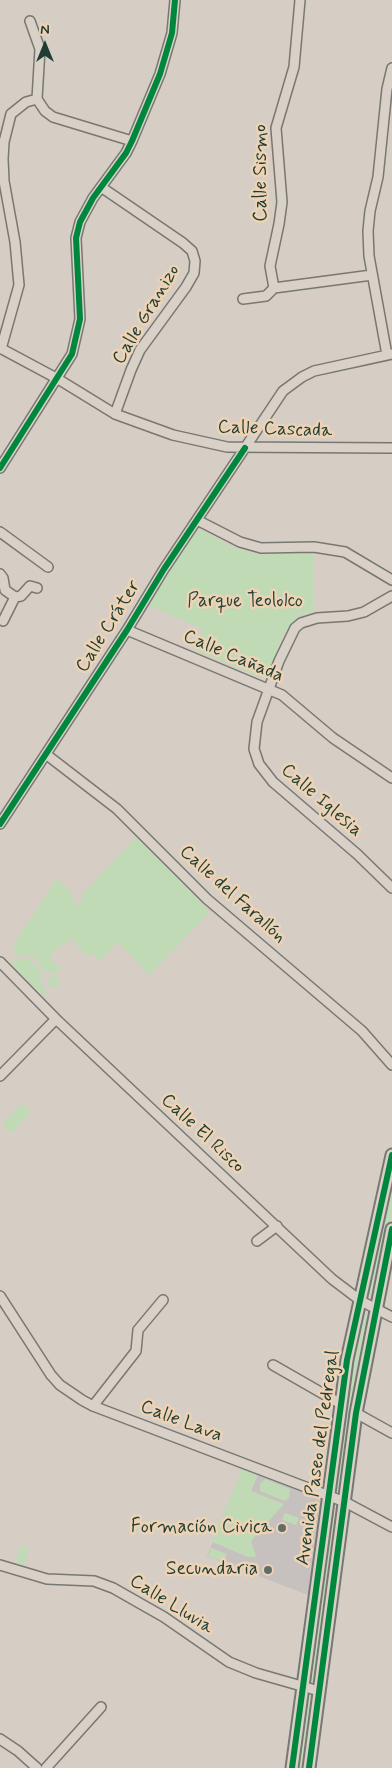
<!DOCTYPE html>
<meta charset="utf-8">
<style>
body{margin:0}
#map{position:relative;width:392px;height:1768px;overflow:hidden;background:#d6cdc5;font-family:Mynerve,sans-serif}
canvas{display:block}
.north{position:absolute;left:20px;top:20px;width:50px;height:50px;-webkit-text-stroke:4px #edd3b4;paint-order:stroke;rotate:0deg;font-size:14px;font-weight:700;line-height:20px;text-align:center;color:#1f3d34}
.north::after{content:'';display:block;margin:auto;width:18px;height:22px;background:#1f3d34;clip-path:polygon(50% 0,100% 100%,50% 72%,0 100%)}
</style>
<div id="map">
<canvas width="392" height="1768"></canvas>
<div class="north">N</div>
</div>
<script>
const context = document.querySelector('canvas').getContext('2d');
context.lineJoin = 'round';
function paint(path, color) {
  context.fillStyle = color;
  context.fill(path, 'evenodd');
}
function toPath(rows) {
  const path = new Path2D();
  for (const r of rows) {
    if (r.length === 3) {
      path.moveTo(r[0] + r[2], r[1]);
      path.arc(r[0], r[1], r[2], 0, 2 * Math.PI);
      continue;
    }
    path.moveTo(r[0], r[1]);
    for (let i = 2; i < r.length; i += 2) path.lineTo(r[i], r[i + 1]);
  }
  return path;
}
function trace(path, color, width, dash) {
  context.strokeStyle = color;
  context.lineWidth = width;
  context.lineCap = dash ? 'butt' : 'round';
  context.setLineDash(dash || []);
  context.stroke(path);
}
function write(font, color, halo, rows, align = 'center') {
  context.font = font + ' Mynerve,sans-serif';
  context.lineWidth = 5;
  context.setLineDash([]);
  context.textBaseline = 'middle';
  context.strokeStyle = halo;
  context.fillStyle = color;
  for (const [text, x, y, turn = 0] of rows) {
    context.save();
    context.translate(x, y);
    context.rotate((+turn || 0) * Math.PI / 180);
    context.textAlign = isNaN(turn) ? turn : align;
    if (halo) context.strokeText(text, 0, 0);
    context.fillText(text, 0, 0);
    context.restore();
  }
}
const built = toPath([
 [242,1469,315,1496,320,1501,308,1595,207,1556]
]);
const green = toPath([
 [202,530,232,547,261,555,313,551,313,612,297,616,282,637,268,676,262,678,194,650,203,629,149,606,189,536],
 [137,837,210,912,149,975,118,942,100,961,94,954,87,957,71,938,52,953,51,962,62,968,57,973,43,972,36,959,27,954,15,956,14,944,57,878,74,896,72,900,75,904,79,905,83,900,81,895],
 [24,958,31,960,40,972,42,985,47,993,44,996,9,963],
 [54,982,6],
 [22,1103,31,1112,11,1133,2,1124],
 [392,1170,392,1215,375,1292,373,1296,369,1296,366,1293],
 [366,1315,369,1319,341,1487,337,1488,334,1484,352,1361,361,1318],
 [242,1469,258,1475,251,1491,284,1504,251,1541,256,1557,248,1557,212,1542],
 [265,1479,290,1489,289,1498,285,1501,260,1491,260,1484],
 [285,1513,299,1518,296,1525,282,1520],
 [334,1514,338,1515,315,1681,312,1682,308,1678,330,1515],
 [19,1546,28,1547,25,1565,16,1564],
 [211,1548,227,1554,224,1562,208,1556],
 [306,1695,313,1697,305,1768,295,1768]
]);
const minor = toPath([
 [30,21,40,49,37,99,45,111,53,117,132,141],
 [101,187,183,243,192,251,195,261,194,273,186,287,140,350,131,370,115,414],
 [274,288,270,266,279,224,282,202,276,128,294,67,300,0],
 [274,288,372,275],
 [243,299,266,296,274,288],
 [0,348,58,379,115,414,173,435,227,447,392,448],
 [1,349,19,285,15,242,4,181,3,159,4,142,11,114,26,102,37,99],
 [387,355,369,256,368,231,370,211,378,177,387,89,392,68],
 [0,468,72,354,80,319,76,238,80,222,93,198,126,153,132,141,160,74,172,33,175,0],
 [197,520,240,542,261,548,314,547,345,552,392,580],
 [0,532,48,567],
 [0,574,3,578,5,590,15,597],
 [392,596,364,612,348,616,317,618,301,623,295,628,279,661,257,722,254,749,259,764,273,782,357,854,392,888],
 [3,621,15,597,21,596,30,586,37,588],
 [127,630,282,695,333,738,392,778],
 [47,755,117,809,207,899,362,1031,392,1065],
 [0,824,127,630,164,569,283,391,302,377,314,371,392,354],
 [0,962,56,1019,332,1279,361,1301,392,1317],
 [0,1076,56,1019],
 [257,1241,277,1226],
 [0,1296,51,1375,60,1385,82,1400,93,1406,345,1502,392,1527],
 [273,1365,341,1404],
 [93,1406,136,1351,138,1330,163,1300],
 [356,1413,392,1433],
 [0,1565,47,1579,94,1581,113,1588,164,1617,229,1662,256,1673,319,1691],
 [0,1739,18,1751,37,1768],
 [46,1768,101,1707]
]);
const major = toPath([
 [292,1768,347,1360,392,1155],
 [309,1768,356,1413,392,1229]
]);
const cycleway = toPath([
 [0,468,72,354,80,319,76,238,80,222,93,198,126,153,132,141,160,74,172,33,175,0],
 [0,824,127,630,164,569,245,448],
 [292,1768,347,1360,392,1155],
 [309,1768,356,1413,392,1229]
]);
const markers = [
 [282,1528,5,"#5f6f67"],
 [268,1570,5,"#5f6f67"]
];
const streetNames = [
 ["Calle Sismo",262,173,-90],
 ["Calle Granizo",147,315,-59],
 ["Calle Cascada",275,430,2],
 ["Calle Cráter",109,627,-58],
 ["Calle Cañada",233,657,23],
 ["Calle Iglesia",321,801,41],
 ["Calle del Farallón",232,895,42],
 ["Calle El Risco",202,1134,43],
 ["Calle Lava",181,1422,21],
 ["Avenida Paseo del Pedregal",319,1458,-82],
 ["Calle Lluvia",171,1605,32]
];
const parkNames = [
 ["Parque Teololco",245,602]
];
const poiNames = [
 ["Formación Civica",272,1528],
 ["Secundaria",258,1570]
];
paint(built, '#c6c1be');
paint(green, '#c0dab6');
trace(minor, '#777873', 12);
trace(major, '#777873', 15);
trace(minor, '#d9d0c7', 9);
trace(major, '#d9d0c7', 11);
trace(cycleway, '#00873e', 6);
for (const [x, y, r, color] of markers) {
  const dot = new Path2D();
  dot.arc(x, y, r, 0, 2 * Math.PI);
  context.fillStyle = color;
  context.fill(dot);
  trace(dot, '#edd3b4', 2);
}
write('19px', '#1f3d34', '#edd3b4', streetNames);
write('19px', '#26453a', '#edd3b4', parkNames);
write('19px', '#1f3d34', '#edd3b4', poiNames, 'right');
</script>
